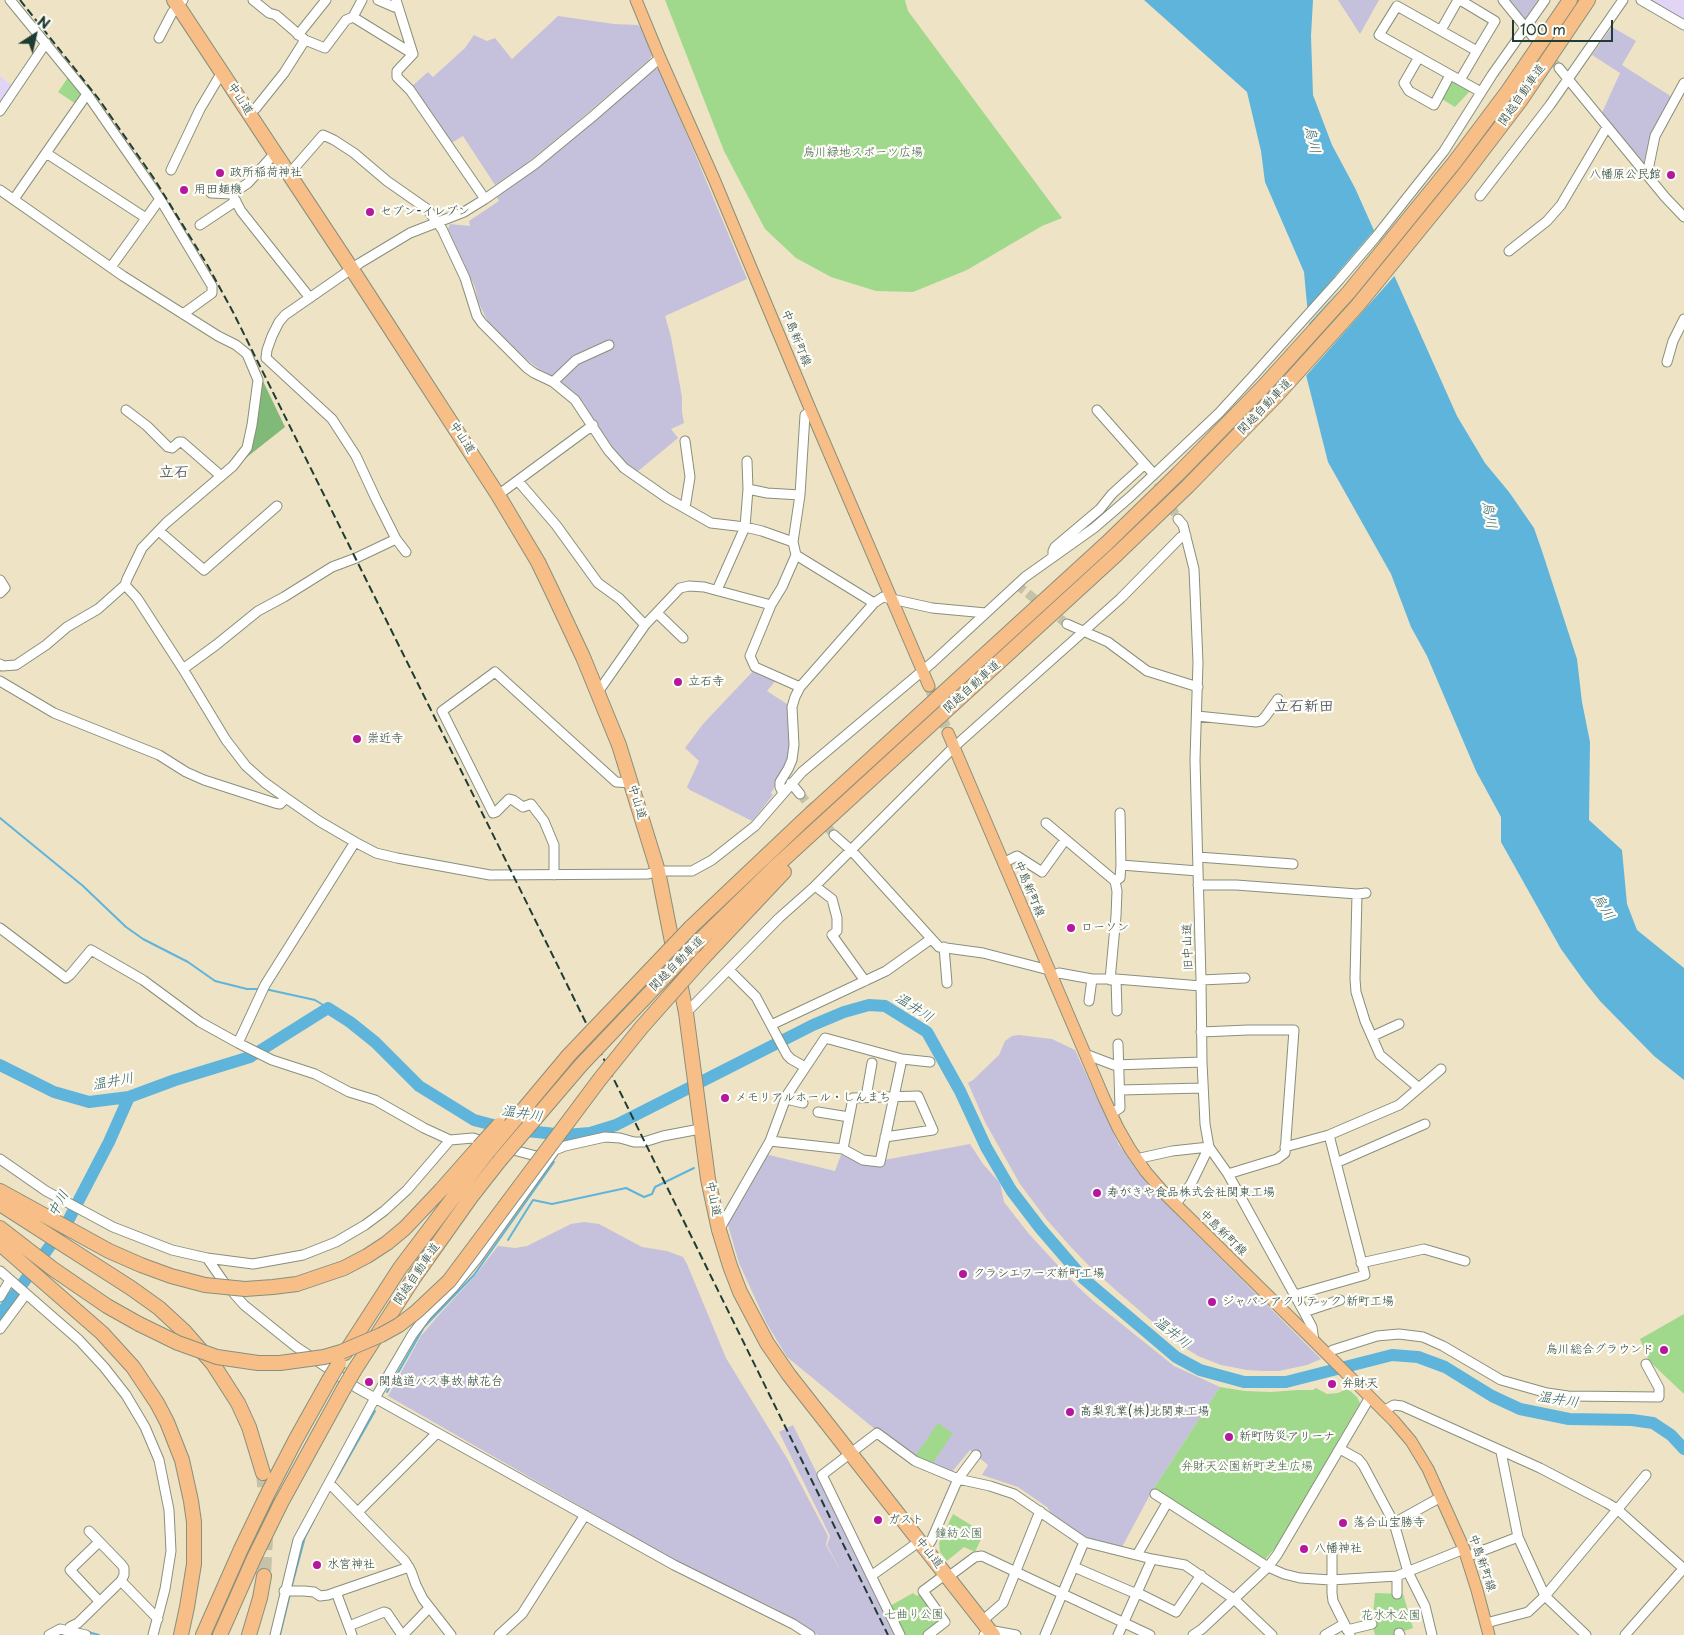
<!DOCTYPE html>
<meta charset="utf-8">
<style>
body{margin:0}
#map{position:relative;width:1684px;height:1635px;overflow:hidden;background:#efe3c5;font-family:"Playpen Sans",sans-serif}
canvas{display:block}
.north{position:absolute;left:10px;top:10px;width:50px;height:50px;-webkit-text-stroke:4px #fdfcf7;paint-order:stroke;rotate:35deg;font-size:14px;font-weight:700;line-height:20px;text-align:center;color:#1f3d34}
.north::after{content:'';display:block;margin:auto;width:18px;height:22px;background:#1f3d34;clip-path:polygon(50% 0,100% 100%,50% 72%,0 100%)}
.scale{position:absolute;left:1512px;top:20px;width:101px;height:22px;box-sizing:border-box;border:2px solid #1f3d34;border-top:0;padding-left:6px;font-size:15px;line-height:18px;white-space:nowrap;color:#1f3d34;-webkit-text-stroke:4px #fdfcf7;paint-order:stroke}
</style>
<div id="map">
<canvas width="1684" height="1635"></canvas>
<div class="north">N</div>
<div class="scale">100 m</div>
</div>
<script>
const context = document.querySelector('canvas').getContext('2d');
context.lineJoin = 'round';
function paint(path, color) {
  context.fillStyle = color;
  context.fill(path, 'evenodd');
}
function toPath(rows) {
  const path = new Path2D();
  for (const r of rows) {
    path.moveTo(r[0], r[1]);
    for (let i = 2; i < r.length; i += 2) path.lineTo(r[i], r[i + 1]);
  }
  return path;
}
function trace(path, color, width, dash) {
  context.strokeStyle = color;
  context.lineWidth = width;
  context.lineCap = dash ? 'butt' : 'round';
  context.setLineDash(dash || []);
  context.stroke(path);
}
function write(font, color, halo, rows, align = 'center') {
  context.font = font + ' "Playpen Sans","Klee One",sans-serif';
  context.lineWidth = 4.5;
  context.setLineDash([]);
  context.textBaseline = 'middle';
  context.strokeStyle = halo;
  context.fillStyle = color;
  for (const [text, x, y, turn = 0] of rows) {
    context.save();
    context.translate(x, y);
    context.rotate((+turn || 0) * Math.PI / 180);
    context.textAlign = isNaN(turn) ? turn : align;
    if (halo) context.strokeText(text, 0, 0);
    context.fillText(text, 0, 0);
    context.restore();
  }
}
const built = toPath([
 [1649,0,1684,0,1684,21],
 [0,76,13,86,0,106]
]);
const industrial = toPath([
 [1338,0,1379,0,1360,34],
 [1507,0,1540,0,1526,23],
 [558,16,614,24,638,25,642,28,652,55,649,60,570,128,522,167,495,185,463,136,450,144,410,88,428,72,433,77,465,48,474,35,487,41,495,38,512,59],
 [1612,27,1636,41,1622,65,1672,97,1649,141,1644,163,1643,163,1601,115,1620,73,1592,55],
 [655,69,658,69,662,75,747,279,665,316,671,337,682,397,682,412,684,423,671,429,678,438,637,472,617,455,583,402,576,394,554,377,539,369,526,359,488,322,478,301,475,287,448,229,450,224,470,226,469,221,499,201,497,197,540,166],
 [755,669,777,679,767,691,790,706,791,745,787,767,771,793,773,795,752,821,690,790,687,787,699,761,685,748,703,724],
 [1019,1035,1052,1039,1075,1050,1119,1145,1152,1190,1321,1359,1307,1365,1279,1371,1263,1371,1247,1370,1221,1365,1198,1356,1176,1342,1118,1292,1092,1269,1071,1247,1047,1220,1020,1184,985,1122,968,1083,973,1080,999,1055,1005,1041,1012,1036],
 [970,1144,983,1164,1000,1183,1004,1202,1029,1234,1076,1285,1093,1301,1174,1366,1220,1387,1152,1491,1122,1547,1086,1538,1054,1518,1047,1507,1018,1487,982,1475,988,1465,970,1450,951,1473,915,1459,876,1430,787,1357,767,1324,739,1263,728,1225,765,1154,835,1171,842,1152,866,1164,883,1166,884,1160],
 [584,1222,599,1224,642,1247,667,1251,683,1257,687,1264,726,1358,788,1460,828,1536,826,1545,843,1575,827,1545,830,1536,779,1432,793,1425,897,1635,818,1635,808,1628,802,1625,774,1608,683,1565,388,1396,421,1336,437,1317,473,1278,498,1246,515,1248,527,1246,571,1224]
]);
const green = toPath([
 [665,0,905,0,908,11,1062,218,1042,226,967,270,913,292,876,291,831,277,796,258,765,229,724,151],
 [69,76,81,92,81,97,76,104,58,92],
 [1451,81,1456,82,1471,90,1455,107,1440,98],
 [1684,1314,1684,1394,1649,1361,1640,1339],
 [1220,1387,1245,1391,1271,1392,1298,1390,1313,1390,1316,1388,1327,1394,1338,1393,1344,1390,1349,1390,1357,1397,1360,1403,1279,1543,1263,1562,1152,1491],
 [938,1423,953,1433,932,1464,917,1458,916,1455],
 [953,1514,976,1528,973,1532,982,1537,975,1552,964,1547,947,1561,940,1552,939,1543],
 [922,1592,944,1622,926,1635,901,1635,888,1607,913,1593,917,1596],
 [1375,1593,1403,1594,1413,1628,1393,1635,1375,1635,1372,1624]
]);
const forest = toPath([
 [261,377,285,427,242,461]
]);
const water = toPath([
 [1144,0,1313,0,1311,36,1313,95,1332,145,1355,188,1457,416,1485,463,1509,492,1534,528,1543,554,1577,659,1582,702,1590,742,1589,820,1622,850,1627,904,1637,930,1684,968,1684,1080,1654,1056,1600,1001,1584,981,1561,949,1501,842,1501,817,1476,771,1427,656,1411,627,1391,574,1328,462,1305,371,1309,326,1304,272,1265,182,1261,151,1247,92]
]);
const pier = toPath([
 [1376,228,1382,240,1357,270,1382,241,1397,273,1304,378,1302,371,1307,328,1341,288,1307,326,1306,310]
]);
const stream = toPath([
 [0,818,83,886,126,927,143,939,188,962,215,981,247,989,261,989],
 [265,989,315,1000,328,1008],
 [570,1140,575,1134],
 [508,1240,533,1200,552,1204,626,1188,644,1197,652,1194,655,1187,694,1168],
 [387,1392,424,1327,474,1275,554,1162],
 [337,1478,375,1411],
 [291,1589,305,1537,314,1520],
 [88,1632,99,1635],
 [280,1635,290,1594]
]);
const river = toPath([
 [0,1065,54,1092,89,1102,129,1097,175,1080,250,1057,328,1008,350,1022,375,1042,419,1086,474,1120,508,1129,565,1135,590,1133,616,1125,813,1025,844,1012,869,1005,885,1006,927,1032,960,1091,986,1147,1011,1190,1040,1228,1084,1279,1176,1357,1200,1370,1244,1382,1286,1382,1392,1355,1418,1357,1445,1367,1492,1396,1520,1409,1569,1419,1632,1420,1653,1423,1671,1435,1684,1449],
 [0,1315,68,1221,109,1142,129,1097]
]);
const minorTunnel = toPath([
 [1537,42,1559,68],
 [1151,471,1178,519],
 [1017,585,1067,624],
 [800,794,834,835]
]);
const majorTunnel = toPath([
 [929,686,948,733]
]);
const highwayTunnel = toPath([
 [263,1473,267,1518,264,1576]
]);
const minor = toPath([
 [10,0,87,94,160,199,212,286,212,293,183,314],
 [253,0,269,13,276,15,305,40,325,48,346,20,353,17,362,0],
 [378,0,394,7,397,4],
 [396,0,413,54,397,71,397,77,410,90,485,199],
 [1460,0,1495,21,1477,51],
 [1503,0,1534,38],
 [1641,0,1684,25],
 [353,17,413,54],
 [1441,30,1458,0],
 [298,35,326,0],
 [159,38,172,13,183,0],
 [1419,57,1404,83,1409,91,1434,105,1450,75],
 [1559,68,1665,197,1684,217],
 [1460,80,1477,51,1397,6,1379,35,1481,92],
 [0,111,46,43],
 [249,113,256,108,284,73,305,40],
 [46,153,146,218],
 [171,170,200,109,222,72],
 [289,174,323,135,334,140,354,153,387,181,427,209,442,229,465,278,477,316,482,323,527,368,534,373,553,382,575,400,608,450,624,468,667,498,711,523,745,527,762,531,793,542,796,555,874,603],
 [1647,175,1655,136,1684,83],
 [0,190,123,276,218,336,236,345,247,354,258,380,252,425,247,448,233,466,166,523,142,548,127,579,125,585],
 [211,193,232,194,248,183,275,153],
 [232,194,241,211,310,298],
 [1480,196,1550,105,1623,0],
 [14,199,87,94],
 [200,225,236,201],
 [1509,251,1547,221,1561,205,1607,127],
 [111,267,160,199],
 [266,358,267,350,272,336,279,322,285,315,360,263,410,233,464,212,485,199,535,164,592,117,660,58],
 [266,358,332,419,356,456,376,499,396,539,406,552],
 [1667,362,1673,341,1684,319],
 [553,382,576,360,609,345],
 [126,410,147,426,168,447,172,448,179,442,182,442,221,476],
 [1097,410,1151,471],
 [685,441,690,477,685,508],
 [747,461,748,489,767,493,800,495],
 [518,481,556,525,598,583,620,599,645,625],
 [498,495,593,425],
 [1178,519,1183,525,1194,569,1198,662,1195,760,1201,980,1202,1062,1205,1124,1209,1147,1228,1174,1304,1312,1312,1327,1314,1341],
 [159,531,204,570,277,506],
 [793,542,800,495,805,415,811,411],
 [796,555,782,587,771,605,750,656,755,667,800,687],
 [1053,557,1053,551,1055,547,1100,509,1112,494,1145,464],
 [0,580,5,588,0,593],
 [717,590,745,527,748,489],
 [657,613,683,638],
 [1067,624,1108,642,1147,671,1198,687],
 [0,664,2,666,16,665,46,645,67,627,98,609,125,585,137,598,183,669,226,740,246,766,264,782,286,798,319,821,355,842,376,853,397,858,490,875,648,874,658,871,692,871,712,860,755,826,802,772,933,662,1025,577,1094,528,1130,497,1219,413,1252,377,1339,280,1375,238,1444,151,1492,75,1545,0],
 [183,669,216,645,258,611,284,597,332,567,356,558,396,539],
 [0,681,54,713,159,755,186,772,204,780,275,803,280,804,286,798],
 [598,692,645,625,680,588,689,586,704,587,771,605],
 [1197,716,1256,722,1261,721,1265,717,1278,699],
 [791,783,800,794],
 [783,793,780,787,780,782,788,769,792,760,794,745,792,707,795,697,800,687,874,603,883,597,932,608,986,613],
 [1046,823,1115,881,1117,891,1116,916,1110,980],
 [834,835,851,850,939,947,983,953,1049,970],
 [1198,857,1293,864],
 [1003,863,1017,856,1042,872,1065,840],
 [1121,865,1198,871],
 [554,875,554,845,544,821,531,804,523,807,513,800,509,799,496,812,493,813,442,711,495,672,616,782,632,783],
 [1115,881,1120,878,1121,865,1120,813],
 [1198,885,1236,885,1357,894,1366,893],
 [815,886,832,899,837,918,837,931,832,935,865,981],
 [1357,894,1355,979,1356,992,1365,1021,1380,1055,1419,1088],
 [0,928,66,978,70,975,91,950,143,980,200,1022,238,1043,272,1060,315,1074,349,1092,375,1100,424,1128,450,1140],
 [944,947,947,983],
 [729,970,756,997,787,1055,791,1059,805,1067],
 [1052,976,1059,973,1092,979,1116,979,1201,986],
 [1116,979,1117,1011],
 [1201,980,1245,978],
 [1089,1001,1092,979],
 [686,1013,779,918,815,886,954,747,1121,598,1181,537,1186,536],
 [771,1025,886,971,931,939],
 [1201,1032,1248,1030,1294,1030,1285,1153,1277,1159,1228,1174],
 [1373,1036,1399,1024],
 [238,1043,265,985,355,842],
 [1085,1054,1114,1065,1202,1062],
 [1120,1090,1203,1088],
 [866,1097,872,1063],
 [786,1099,803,1103],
 [818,1112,849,1117],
 [1111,1114,1120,1108,1118,1044],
 [770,1141,843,1149,863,1160,880,1162,902,1059],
 [1285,1147,1329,1135,1399,1105,1441,1069],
 [506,1148,536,1156,544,1154],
 [843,1149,853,1098,918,1096,933,1130,885,1137],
 [0,1159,46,1191,113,1227,172,1250,207,1258,253,1264,303,1255,336,1242,365,1225,384,1211,407,1190,450,1140,473,1138,486,1142],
 [1136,1159,1172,1151,1209,1147,1191,1184,1175,1205],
 [1336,1163,1425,1124],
 [719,1230,770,1141,787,1095,825,1038,902,1059,930,1062],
 [207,1258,223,1281,244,1305,295,1346,357,1388,674,1565,793,1624,810,1635],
 [1361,1263,1424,1249,1465,1261],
 [0,1271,79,1340,104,1367,126,1395,145,1427,159,1460,169,1510,171,1551,165,1589,153,1635],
 [1295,1295,1365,1275,1329,1135],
 [0,1297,10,1280],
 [1304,1312,1340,1300],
 [0,1329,26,1294],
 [1327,1355,1333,1350,1377,1336,1399,1334,1423,1337,1443,1346,1501,1380,1547,1393,1568,1396,1659,1397,1659,1388,1646,1364],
 [1383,1411,1394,1405,1402,1406,1540,1468,1607,1503,1617,1509,1684,1569],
 [1340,1449,1358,1459,1363,1465,1394,1523,1408,1572,1425,1606,1432,1635],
 [1501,1452,1518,1537,1545,1596,1586,1635],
 [329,1483,405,1561,411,1571,416,1585,423,1599,451,1635],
 [1155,1494,1268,1567,1284,1574,1300,1578,1331,1580,1397,1576,1464,1549],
 [358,1512,437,1433],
 [1394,1523,1441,1497],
 [99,1542,70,1570,99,1601],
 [926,1548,931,1541,958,1479,976,1455],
 [1332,1551,1332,1593,1333,1601,1350,1635],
 [1137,1555,1167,1503],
 [1466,1557,1518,1537],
 [1074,1567,1132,1592,1136,1592,1176,1612,1201,1575],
 [871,1576,920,1541],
 [1397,1576,1397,1594],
 [948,1577,975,1557,982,1556,1150,1635],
 [121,1581,158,1619],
 [284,1591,304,1591,314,1592,320,1596,328,1595,409,1567],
 [336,1592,352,1635],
 [982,1621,1003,1603,1040,1511],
 [1486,1623,1528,1612,1545,1596,1646,1475],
 [349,1626,384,1612,387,1613,402,1635],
 [1347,1630,1372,1624],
 [1399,1633,1400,1635],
 [49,1635,60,1629,86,1635],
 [69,1635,70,1627,78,1623,121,1581,124,1575,124,1568,121,1564,89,1531],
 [275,1635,298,1540,375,1398,412,1335,426,1316,453,1288,477,1259,555,1150,565,1146,605,1137,620,1138,634,1142,644,1142,663,1136,700,1129],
 [403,1635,429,1608],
 [499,1635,522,1614,585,1515],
 [900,1635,822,1475,877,1433,915,1461,958,1479,990,1486,1014,1494,1084,1542,1152,1559,1185,1565,1234,1599,1272,1635],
 [928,1635,945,1622,923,1591,946,1574],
 [984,1635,990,1631,994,1631,1016,1635],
 [1045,1635,1084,1542],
 [1118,1635,1152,1559],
 [1193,1635,1202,1629,1234,1599,1268,1567,1277,1555,1370,1397],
 [1325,1635,1344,1624],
 [1625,1635,1684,1568]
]);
const major = toPath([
 [636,0,660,58,714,179,811,411,929,686],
 [948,733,1104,1098,1118,1128,1130,1149,1146,1172,1166,1195,1314,1341,1394,1421,1411,1441,1428,1469,1464,1549,1477,1590,1489,1635]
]);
const highway = toPath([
 [174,0,357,277,498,495,538,562,552,591,583,657,619,745,658,871,686,1013,708,1179,719,1230,730,1266,740,1292,767,1343,789,1375,993,1635],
 [691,927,804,820,1107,543,1178,474,1264,386,1349,292,1454,163,1508,91,1570,0],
 [698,942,773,869,1117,554,1188,486,1275,397,1358,305,1463,176,1520,101,1588,0],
 [703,958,784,872],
 [0,1191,109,1251,141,1265,171,1276,205,1285],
 [0,1204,131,1288,159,1308,185,1332,213,1364,238,1403,249,1427,263,1473],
 [0,1228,53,1269,107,1306,139,1324],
 [0,1244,102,1333,133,1367,157,1403,167,1422,182,1460,191,1501,194,1522,194,1564,187,1607,181,1635],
 [245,1289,273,1287,297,1284,344,1268,367,1256,387,1243,405,1228,441,1190,479,1147],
 [345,1353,400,1268,487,1153],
 [354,1371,415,1276,471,1197,500,1160],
 [203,1635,241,1549,268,1493,296,1439,329,1380],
 [220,1635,254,1558,281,1503,343,1390],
 [249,1635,260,1598,264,1576]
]);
const rail = toPath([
 [20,0,98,98,155,180,208,266,233,312,513,875,888,1635]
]);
const highwayBridge = toPath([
 [479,1147,499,1125],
 [487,1153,569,1055,691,927],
 [500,1160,581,1065,698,942],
 [205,1285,245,1289],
 [139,1324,178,1343,217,1357,258,1363,280,1363,324,1357,341,1352,381,1335,399,1325,416,1312,449,1281,600,1079,641,1028,703,958],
 [329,1380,339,1363],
 [343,1390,354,1371]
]);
const markers = [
 [220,173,5,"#b5179e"],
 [1671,175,5,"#b5179e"],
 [184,190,5,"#b5179e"],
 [370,212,5,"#b5179e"],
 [678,682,5,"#b5179e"],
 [357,739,5,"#b5179e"],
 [1071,928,5,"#b5179e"],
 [725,1098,5,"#b5179e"],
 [1097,1193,5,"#b5179e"],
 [963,1274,5,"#b5179e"],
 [1212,1302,5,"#b5179e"],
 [1664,1350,5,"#b5179e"],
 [369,1382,5,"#b5179e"],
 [1332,1384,5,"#b5179e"],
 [1070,1412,5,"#b5179e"],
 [1229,1437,5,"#b5179e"],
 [878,1520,5,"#b5179e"],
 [1343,1523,5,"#b5179e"],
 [1304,1549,5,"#b5179e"],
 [317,1565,5,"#b5179e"]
];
const streetNames = [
 ["関越自動車道",1522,95,-55],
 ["中山道",240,99,57],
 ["中島新町線",796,338,68],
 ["関越自動車道",1265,407,-46],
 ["中山道",462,438,57],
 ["関越自動車道",972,687,-42],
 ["中山道",637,802,73],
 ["中島新町線",1029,889,67],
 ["旧中山道",1188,947,-92],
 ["関越自動車道",677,964,-45],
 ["中山道",713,1199,78],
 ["中島新町線",1223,1233,44],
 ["関越自動車道",417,1274,-56],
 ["中山道",929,1553,51],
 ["中島新町線",1482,1563,71]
];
const parkNames = [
 ["烏川緑地スポーツ広場",863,153],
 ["弁財天公園新町芝生広場",1247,1467],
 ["鐘紡公園",959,1534],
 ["七曲り公園",914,1615],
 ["花水木公園",1391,1616]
];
const poiNames = [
 ["政所稲荷神社",230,173],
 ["八幡原公民館",1661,175,"right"],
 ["用田麺機",194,190],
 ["セブン-イレブン",380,212],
 ["立石寺",688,682],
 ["崇近寺",367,739],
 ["ローソン",1081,928],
 ["メモリアルホール・しんまち",735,1098],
 ["寿がきや食品株式会社関東工場",1107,1193],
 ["クラシエフーズ新町工場",973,1274],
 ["ジャパンアクリテック 新町工場",1222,1302],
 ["烏川総合グラウンド",1654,1350,"right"],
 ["関越道バス事故 献花台",379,1382],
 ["弁財天",1342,1384],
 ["高梨乳業(株)北関東工場",1080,1412],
 ["新町防災アリーナ",1239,1437],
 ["ガスト",888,1520],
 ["落合山宝勝寺",1353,1523],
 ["八幡神社",1314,1549],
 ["水宮神社",327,1565]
];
const waterNames = [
 ["烏川",1312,140,78],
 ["烏川",1489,515,81],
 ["烏川",1603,907,59],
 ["温井川",914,1008,33],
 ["温井川",113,1082,-10],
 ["温井川",522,1114,9],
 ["中川",59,1204,-61],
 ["温井川",1172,1333,39],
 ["温井川",1558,1400,9]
];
const quarterNames = [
 ["立石",174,473],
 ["立石新田",1304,707]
];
paint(built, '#e1d4f4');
paint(industrial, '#c5c0db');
paint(green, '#a1d98c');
paint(forest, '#80b978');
paint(water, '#5fb4db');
paint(pier, '#efe3c5');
trace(stream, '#5fb4db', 2);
trace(river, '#5fb4db', 12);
trace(minorTunnel, '#c5c2a8', 9, [9, 4.5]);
trace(majorTunnel, '#c5c2a8', 11, [11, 5.5]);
trace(highwayTunnel, '#c5c2a8', 14, [14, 7]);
trace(minor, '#87907c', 11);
trace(major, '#87907c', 13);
trace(highway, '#87907c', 16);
trace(minor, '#fff', 9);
trace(major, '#f7be88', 11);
trace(highway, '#f7be88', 14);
trace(rail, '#1f3d34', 2, [8, 4]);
trace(highwayBridge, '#87907c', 16, []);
trace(highwayBridge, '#f7be88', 14);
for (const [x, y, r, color] of markers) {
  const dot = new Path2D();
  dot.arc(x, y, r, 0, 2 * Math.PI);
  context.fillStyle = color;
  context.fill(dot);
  trace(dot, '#fdfcf7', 2);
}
write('12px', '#1f3d34', '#fdfcf7', streetNames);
write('12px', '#40644a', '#fdfcf7', parkNames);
write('12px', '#1f3d34', '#fdfcf7', poiNames, 'left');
write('italic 14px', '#326166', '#fdfcf7', waterNames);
write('bold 15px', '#595f6a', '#fdfcf7', quarterNames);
</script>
